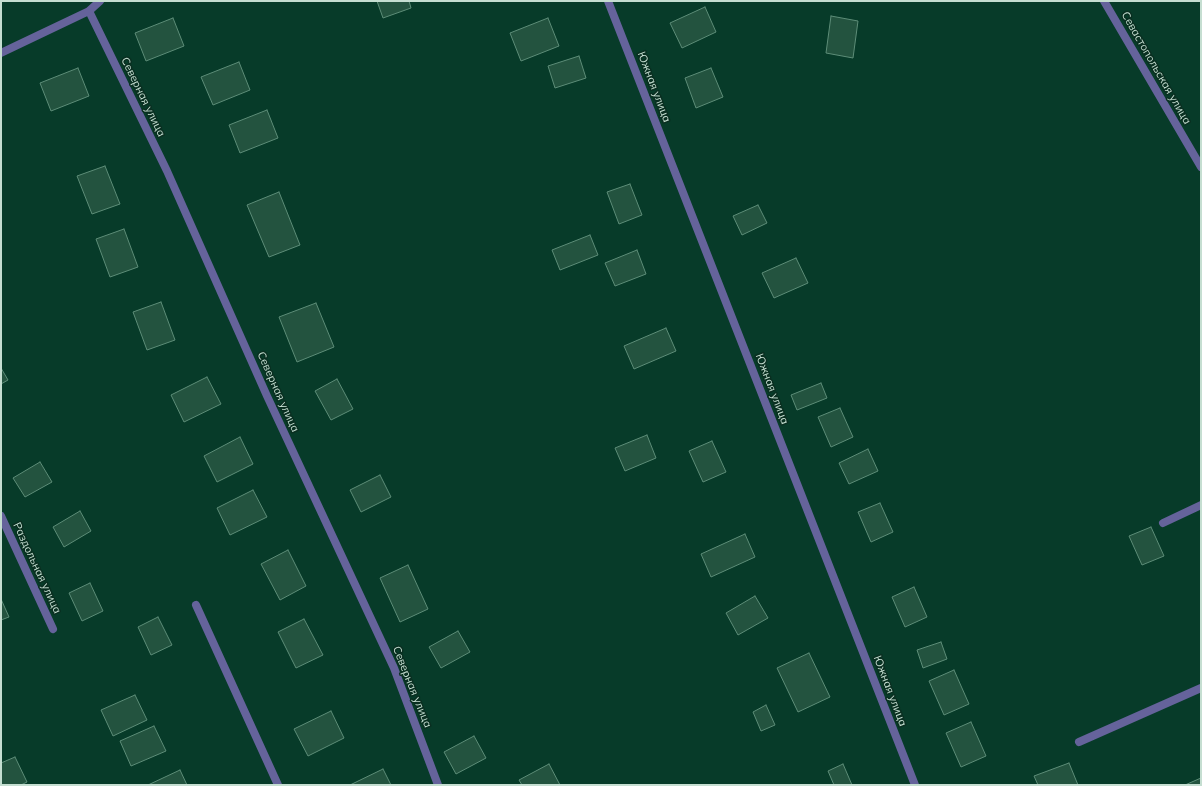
<!DOCTYPE html>
<meta charset="utf-8">
<style>
body{margin:0}
#map{position:relative;width:1202px;height:786px;overflow:hidden;background:#073b29;font-family:Mulish,sans-serif}
canvas{display:block}
.frame{position:absolute;inset:0;border:2px solid #c5ded1;pointer-events:none}
</style>
<div id="map">
<canvas width="1202" height="786"></canvas>
<div class="frame"></div>
</div>
<script>
const context = document.querySelector('canvas').getContext('2d');
context.lineJoin = 'round';
function paint(path, color) {
  context.fillStyle = color;
  context.fill(path, 'evenodd');
}
function toPath(rows) {
  const path = new Path2D();
  for (const r of rows) {
    path.moveTo(r[0], r[1]);
    for (let i = 2; i < r.length; i += 2) path.lineTo(r[i], r[i + 1]);
  }
  return path;
}
function trace(path, color, width, dash) {
  context.strokeStyle = color;
  context.lineWidth = width;
  context.lineCap = dash ? 'butt' : 'round';
  context.setLineDash(dash || []);
  context.stroke(path);
}
function write(font, color, halo, rows, align = 'center') {
  context.font = font + ' Mulish,sans-serif';
  context.lineWidth = 3;
  context.setLineDash([]);
  context.textBaseline = 'middle';
  context.strokeStyle = halo;
  context.fillStyle = color;
  for (const [text, x, y, turn = 0] of rows) {
    context.save();
    context.translate(x, y);
    context.rotate((+turn || 0) * Math.PI / 180);
    context.textAlign = isNaN(turn) ? turn : align;
    if (halo) context.strokeText(text, 0, 0);
    context.fillText(text, 0, 0);
    context.restore();
  }
}
const building = toPath([
 [377,1,409,1,411,8,383,18,377,1],
 [705,7,716,32,682,48,670,23,705,7],
 [831,16,858,21,853,58,826,53,831,16],
 [173,18,184,46,146,61,135,33,173,18],
 [548,18,559,46,521,61,510,33,548,18],
 [579,56,586,78,555,88,548,66,579,56],
 [239,62,250,90,213,105,201,77,239,62],
 [78,68,89,96,51,111,40,83,78,68],
 [711,68,723,97,696,108,685,78,711,68],
 [267,110,278,138,240,153,229,125,267,110],
 [105,166,120,204,92,214,77,176,105,166],
 [630,184,642,215,619,224,607,192,630,184],
 [279,192,300,245,269,257,247,205,279,192],
 [758,205,767,223,742,235,733,216,758,205],
 [124,229,138,267,110,277,96,239,124,229],
 [590,235,598,255,560,270,552,250,590,235],
 [637,250,646,274,615,286,605,263,637,250],
 [796,258,808,283,774,298,762,273,796,258],
 [161,302,175,340,147,350,133,312,161,302],
 [316,303,334,347,297,362,279,317,316,303],
 [666,328,676,351,634,369,624,346,666,328],
 [1,368,8,380,1,384,1,368],
 [207,377,221,404,184,422,171,395,207,377],
 [337,379,353,409,331,420,315,391,337,379],
 [821,383,827,398,797,410,791,395,821,383],
 [840,408,853,437,831,447,818,417,840,408],
 [647,435,656,458,625,471,615,448,647,435],
 [240,437,253,464,217,482,204,456,240,437],
 [712,441,726,472,703,482,689,451,712,441],
 [868,449,878,471,849,484,839,463,868,449],
 [40,462,52,482,25,497,13,478,40,462],
 [380,475,391,497,361,512,350,490,380,475],
 [253,490,267,517,230,535,217,508,253,490],
 [880,503,893,532,871,542,858,512,880,503],
 [80,511,91,531,64,547,53,527,80,511],
 [1151,527,1164,556,1142,565,1129,536,1151,527],
 [745,534,755,557,711,577,701,554,745,534],
 [288,550,306,586,280,600,261,564,288,550],
 [408,565,428,609,400,622,380,578,408,565],
 [90,583,103,611,82,621,69,593,90,583],
 [914,587,927,617,905,627,892,597,914,587],
 [755,596,768,618,738,635,726,613,755,596],
 [1,599,9,617,1,620,1,599],
 [158,617,172,645,151,655,138,627,158,617],
 [304,619,323,655,296,668,278,632,304,619],
 [458,631,470,652,441,668,429,647,458,631],
 [941,642,947,659,923,668,917,650,941,642],
 [809,653,830,697,798,712,777,668,809,653],
 [954,670,969,704,944,715,929,681,954,670],
 [135,695,147,720,113,736,101,710,135,695],
 [766,705,775,725,761,731,753,712,766,705],
 [331,711,344,738,308,756,294,729,331,711],
 [971,722,986,756,961,767,946,733,971,722],
 [154,726,166,751,131,766,120,741,154,726],
 [474,736,486,758,456,774,444,752,474,736],
 [15,757,27,782,21,785,1,785,1,763,15,757],
 [1069,763,1078,785,1038,785,1034,776,1069,763],
 [549,764,560,785,522,785,519,780,549,764],
 [843,764,852,785,834,785,828,771,843,764],
 [383,769,391,785,350,785,383,769],
 [180,770,187,785,148,785,180,770],
 [1201,778,1201,785,1185,785,1201,778]
]);
const lane = toPath([
 [196,605,278,785]
]);
const street = toPath([
 [608,1,915,785],
 [1104,1,1201,167],
 [89,11,167,171,267,396,394,668,438,785],
 [1,53,89,11,100,1],
 [1,516,53,629],
 [1163,523,1201,505],
 [1079,742,1201,688]
]);
const streetNames = [
 ["Севастопольская улица",1156,68,60],
 ["Южная улица",654,87,69],
 ["Северная улица",143,97,64],
 ["Южная улица",772,389,69],
 ["Северная улица",278,392,66],
 ["Раздольная улица",37,568,65],
 ["Северная улица",412,687,68],
 ["Южная улица",890,691,69]
];
paint(building, '#23533f');
trace(building, '#5d8d78', 1);
trace(lane, '#65639b', 8);
trace(street, '#65639b', 8);
write('11px', '#c5ded1', '#0a2f21', streetNames);
</script>
